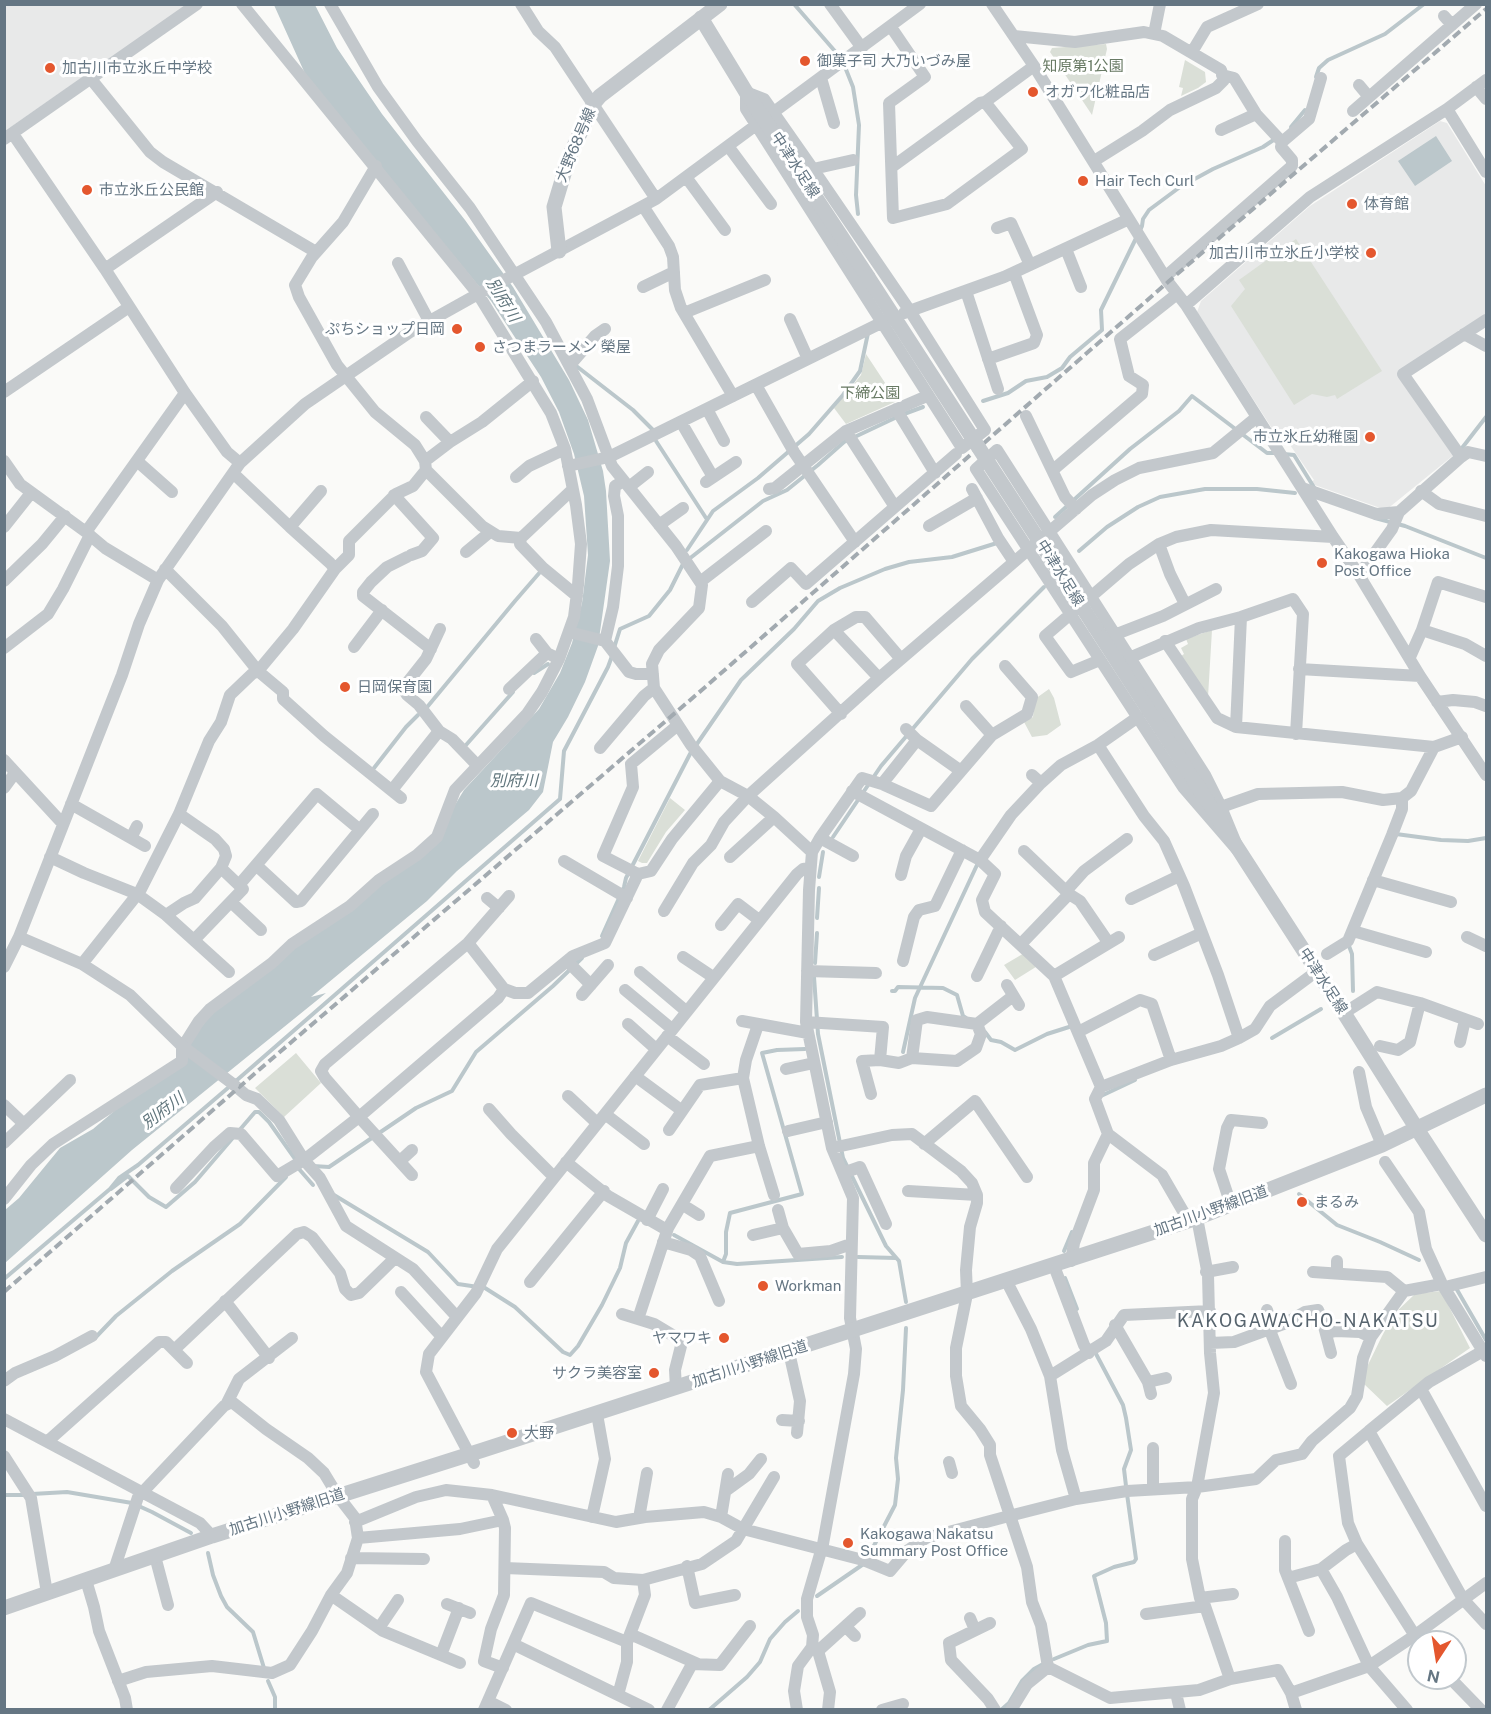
<!DOCTYPE html>
<meta charset="utf-8">
<style>
body{margin:0}
#map{position:relative;width:1491px;height:1714px;overflow:hidden;background:#fafaf8;font-family:"Public Sans",sans-serif}
canvas{display:block}
.frame{position:absolute;inset:0;border:6px solid #657683;pointer-events:none}
.north{position:absolute;left:1407px;top:1630px;width:60px;height:60px;box-sizing:border-box;background:#fff;border:2px solid #c1c8cd;border-radius:50%;rotate:192deg;font-size:16px;font-weight:700;line-height:24px;text-align:center;color:#657683}
.north::after{content:'';display:block;margin:auto;width:21px;height:27px;background:#e4572e;clip-path:polygon(50% 0,100% 100%,50% 72%,0 100%)}
</style>
<div id="map">
<canvas width="1491" height="1714"></canvas>
<div class="frame"></div>
<div class="north">N</div>
</div>
<script>
const context = document.querySelector('canvas').getContext('2d');
context.lineJoin = 'round';
function paint(path, color) {
  context.fillStyle = color;
  context.fill(path, 'evenodd');
}
function toPath(rows) {
  const path = new Path2D();
  for (const r of rows) {
    path.moveTo(r[0], r[1]);
    for (let i = 2; i < r.length; i += 2) path.lineTo(r[i], r[i + 1]);
  }
  return path;
}
function trace(path, color, width, dash) {
  context.strokeStyle = color;
  context.lineWidth = width;
  context.lineCap = dash ? 'butt' : 'round';
  context.setLineDash(dash || []);
  context.stroke(path);
}
function write(font, color, halo, rows, align = 'center') {
  context.font = font + ' "Public Sans","Noto Sans JP",sans-serif';
  context.lineWidth = 6;
  context.setLineDash([]);
  context.textBaseline = 'middle';
  context.strokeStyle = halo;
  context.fillStyle = color;
  for (const [text, x, y, turn = 0] of rows) {
    context.save();
    context.translate(x, y);
    context.rotate((+turn || 0) * Math.PI / 180);
    context.textAlign = isNaN(turn) ? turn : align;
    if (halo) context.strokeText(text, 0, 0);
    context.fillText(text, 0, 0);
    context.restore();
  }
}
const built = toPath([
 [5,5,187,5,5,131],
 [1440,121,1447,123,1486,186,1486,316,1400,373,1455,454,1386,510,1309,483,1314,480,1288,442,1275,433,1197,312,1201,301,1310,206]
]);
const green = toPath([
 [1106,44,1107,49,1092,115,1050,52,1052,48],
 [1185,60,1205,72,1206,82,1198,88,1181,96,1183,88,1179,87],
 [1296,239,1382,371,1337,399,1335,395,1327,397,1312,394,1294,405,1231,306,1245,289,1239,280],
 [866,354,897,401,846,424,834,408,861,375],
 [1212,630,1208,697,1181,656,1184,654,1181,648,1188,644,1186,639],
 [1049,689,1054,698,1061,725,1047,735,1032,737,1024,722,1033,717,1035,699],
 [670,798,685,810,666,832,647,863,642,863,638,861],
 [1026,952,1039,965,1015,980,1004,965],
 [296,1053,321,1083,284,1117,255,1088],
 [1441,1291,1470,1348,1387,1406,1364,1384,1366,1369,1382,1336,1394,1314,1415,1294]
]);
const water = toPath([
 [274,5,315,5,337,48,382,114,465,220,513,287,569,380,588,420,603,471,606,491,610,561,598,646,585,682,568,717,553,742,543,792,529,810,457,871,427,901,311,997,326,993,132,1150,5,1263,5,1210,19,1198,60,1148,93,1129,176,1059,217,1007,294,947,427,851,464,790,539,709,560,673,572,643,582,603,588,555,584,496,574,454,559,412,541,377,491,301,307,78],
 [1436,136,1452,161,1415,186,1398,161]
]);
const stream = toPath([
 [794,4,840,57],
 [845,67,853,87,859,125,856,195,858,214],
 [1316,77,1319,68,1328,60,1385,34,1424,4],
 [1291,127,1305,110],
 [575,365,633,410,654,431],
 [983,401,1008,393,1026,381,1047,377,1062,368,1070,357,1102,330,1101,310,1142,226,1143,219,1149,210,1180,187,1213,169,1263,147,1275,139],
 [904,414,923,407],
 [656,441,706,518],
 [1462,448,1486,417],
 [1284,454,1294,455,1315,489],
 [1055,517,1130,449,1179,411,1192,396,1267,453,1277,453],
 [1375,518,1405,526,1486,558],
 [687,550,713,511,758,478,809,434,843,395,860,371,868,333],
 [1079,551,1107,527,1138,507,1160,497,1205,489,1257,489,1295,493],
 [689,559,763,501,787,490,818,465,844,442,897,417],
 [614,648,620,629,649,616,670,590,683,564],
 [534,673,548,664],
 [428,706,515,601,541,571],
 [466,745,513,692],
 [374,768,406,727,418,715],
 [1396,834,1441,840,1468,841,1486,838],
 [833,837,881,766,972,659,1044,587],
 [819,877,823,852],
 [817,918,819,888],
 [602,936,624,887,626,878,690,754,741,680,794,629,818,601,840,588,885,569,909,562,952,557,997,543],
 [1349,946,1352,954,1353,991],
 [815,963,817,933],
 [814,977,818,1034,843,1158,886,1246,899,1261,906,1302],
 [892,991,895,991,898,987,943,988,957,995,963,1016,966,1018],
 [985,1032,991,1040,1001,1042,1015,1050,1047,1034,1069,1027],
 [1272,1038,1321,1009],
 [903,1052,915,998,977,865],
 [1101,1096,1135,1080],
 [300,1166,299,1169,313,1185],
 [313,1166,329,1167,416,1108,452,1091,476,1052,553,986,582,958],
 [111,1189,128,1176,149,1197,166,1207,195,1182,255,1112,259,1112,269,1122,298,1163],
 [1299,1194,1337,1225,1380,1242,1419,1260],
 [334,1195,428,1252,458,1284,485,1288,515,1307,563,1352,570,1355,578,1346,602,1305,620,1268,626,1243,638,1221],
 [674,1235,723,1262,737,1264,842,1257],
 [1064,1251,1072,1232],
 [858,1257,896,1258],
 [723,1262,726,1254,726,1232,730,1213,802,1194,762,1053,777,1050,805,1049],
 [1065,1278,1077,1309],
 [4,1279,110,1189,119,1178,138,1165,229,1087,560,799,564,751,608,667,612,656],
 [1456,1288,1486,1340],
 [95,1338,116,1316,172,1271,240,1224,286,1177],
 [1095,1352,1123,1405,1126,1418,1131,1450,1124,1469,1126,1486],
 [32,1494,67,1492,132,1503,152,1512,191,1533],
 [4,1495,25,1495],
 [208,1553,213,1575,221,1596,227,1607,253,1632,264,1668],
 [817,1596,865,1563,895,1505,898,1479,896,1458,903,1390,906,1328],
 [1054,1659,1088,1645,1107,1641,1106,1623,1094,1576,1114,1567,1134,1562,1136,1559,1127,1494],
 [268,1681,275,1697,275,1710],
 [709,1710,747,1677,760,1662,770,1639,785,1622,798,1611],
 [1001,1710,1009,1703,1022,1681,1034,1669,1045,1663]
]);
const minor = toPath([
 [330,4,378,87,417,141,470,208,546,322,587,399,612,466,676,546,702,585,699,608,659,650,652,664,654,688,691,745,720,781,748,796,774,817,812,852],
 [521,4,538,31,555,47,656,199],
 [830,4,862,48],
 [992,4,1034,66,1168,282,1186,305,1333,537,1359,575,1420,676,1486,775],
 [1444,16,1452,25],
 [891,27,925,77,889,103,893,218,947,204,1022,149,985,102,1034,66],
 [1154,34,1160,4],
 [1014,36,1075,42,1144,32,1163,36,1221,70,1224,80,1216,88,1170,110,1142,131,1094,161],
 [1192,52,1207,27,1258,4],
 [1222,75,1234,78,1256,114,1282,142],
 [821,78,834,123],
 [91,79,150,152,163,162,316,252],
 [1359,85,1369,97],
 [1476,87,1486,99],
 [746,92,764,99,813,169,910,311,985,430,962,448,746,109,746,92],
 [1447,109,1486,172],
 [1353,111,1476,4],
 [1221,130,1256,114],
 [13,134,105,269,185,393,227,452,240,463],
 [4,139,197,4],
 [728,146,771,204],
 [376,166,343,222,312,257,295,285,299,297,337,365,375,412,415,445,425,461],
 [892,167,980,103,985,102],
 [813,169,853,160],
 [686,177,725,230],
 [643,206,669,246,673,257,675,290,681,308,733,396],
 [997,228,1011,223,1030,265],
 [1066,249,1081,287],
 [398,263,429,321],
 [105,269,217,192],
 [1165,277,1292,166,1292,160,1281,147,1282,142,1309,119,1321,78],
 [643,287,674,272],
 [966,291,998,389],
 [1186,305,1310,197,1447,109,1486,80],
 [684,313,765,280],
 [904,313,1004,277,1129,219],
 [790,319,808,359],
 [1464,334,1486,346],
 [988,359,1034,343,1037,335,1014,273],
 [570,365,595,336,605,329],
 [756,385,794,452,855,542],
 [4,392,129,307],
 [707,409,724,441],
 [896,409,935,473],
 [1026,416,1065,497,1076,509],
 [426,417,450,442],
 [681,422,713,477],
 [846,431,895,507],
 [997,450,1205,775,1221,807,1240,853,1183,787,976,469,997,450],
 [1461,457,1468,452,1486,456],
 [4,461,20,484,86,532,105,548,158,580],
 [137,461,172,492],
 [568,466,609,457,887,320],
 [426,470,482,526,498,536,521,538,520,544,543,568,577,596],
 [1053,470,1142,394,1143,385,1129,376,1120,339,1177,294],
 [233,473,290,527],
 [516,477,529,466,565,449],
 [624,481,615,486,614,496,618,516,618,566,613,607,605,641,629,672,636,674,653,674],
 [706,482,736,462],
 [629,487,648,472],
 [1302,488,1376,514,1399,512],
 [769,489,775,488,846,431,927,396],
 [972,489,998,538,1014,562],
 [321,491,290,527,330,563,335,569],
 [1421,491,1439,504,1486,516],
 [394,495,433,538,422,551,411,555],
 [659,525,683,508],
 [929,526,977,498],
 [4,527,31,493],
 [86,532,185,393],
 [521,538,573,489],
 [1159,544,1170,574,1185,604],
 [466,552,490,532],
 [407,557,387,567,371,582,363,592,363,596,431,649],
 [165,569,222,626,258,671,283,692,283,699,324,736,401,798],
 [1359,575,1392,529,1399,512,1461,457,1403,374,1486,320],
 [4,581,42,544,65,516],
 [700,582,766,531],
 [752,602,791,568,806,584,956,454],
 [440,629,426,659,407,683,404,690,407,695,419,705,439,731,452,739,478,766],
 [834,630,879,678],
 [1422,630,1465,644,1486,656],
 [569,632,605,641],
 [1114,635,1163,616,1216,589],
 [536,639,547,653],
 [1165,641,1217,718,1236,727,1434,747],
 [354,647,382,610],
 [4,648,48,614,63,589,90,535],
 [1410,657,1422,630,1438,582,1486,597],
 [1129,658,1199,628,1241,617,1293,599,1303,614,1296,734],
 [1100,660,1071,672,1045,636,1129,564,1159,544,1176,537,1211,530,1333,537],
 [1299,669,1420,676],
 [509,689,547,653,559,659],
 [1437,702,1453,700,1475,702,1486,706],
 [966,706,992,735],
 [841,714,797,664,834,630,856,617,865,617,901,659],
 [1236,727,1241,617],
 [906,729,917,740,961,771],
 [1098,745,1144,816,1164,841,1184,886,1218,975,1239,1038],
 [600,748,644,696,654,688],
 [4,760,63,824],
 [1032,775,1041,783],
 [882,784,917,740],
 [4,788,15,773],
 [392,790,439,731],
 [852,791,980,860,995,874,982,900,985,912,1054,976,1101,1087,1095,1099,1108,1134,1094,1163,1094,1190,1074,1243,1071,1261],
 [71,804,145,846],
 [1221,807,1258,794,1342,792,1383,800,1402,798,1411,791,1434,747,1462,737],
 [179,814,215,839,224,849,226,856,221,868,243,889,194,940],
 [131,838,137,826],
 [820,838,853,856],
 [1024,851,1069,894,1080,901,1108,942],
 [50,857,84,873,137,894,166,915,229,972],
 [730,857,774,817],
 [980,860,1011,815,1041,783,1061,765,1098,745,1138,717],
 [564,861,627,898],
 [256,865,296,902,301,901,373,814],
 [638,874,603,856,633,787,631,764,678,725],
 [901,875,906,856,921,829],
 [1373,880,1451,902],
 [239,885,317,794,359,829],
 [1066,891,1084,871,1127,839],
 [487,898,499,908],
 [1131,899,1179,876],
 [231,902,261,930],
 [664,911,693,863,711,845,724,822,748,796,879,678,1092,495,1115,480,1139,468,1213,453,1257,417],
 [166,915,184,903,195,898,221,868],
 [721,925,738,904,759,920],
 [1353,931,1426,952],
 [19,937,82,964,130,995,181,1045],
 [1467,937,1486,946],
 [468,943,504,989],
 [1021,944,1069,894],
 [1327,954,1348,941,1392,835,1402,809,1402,798],
 [1154,955,1202,933],
 [683,957,713,977],
 [567,961,591,985],
 [903,961,914,917,919,910,935,906,962,850],
 [82,964,140,891,179,814,209,741,221,722,230,695,252,674,258,671,293,629,335,569,349,555,349,541,396,494,413,486,426,470,425,461,450,442,482,422,533,381],
 [4,967,19,937,122,675,139,624,158,580,240,463,305,404,410,332,478,294,656,199,920,4],
 [807,971,876,973],
 [640,972,686,1011],
 [977,976,1001,926],
 [1054,976,1119,937],
 [1007,985,1019,1005],
 [625,990,672,1029],
 [582,995,608,965],
 [1344,1013,1377,992,1420,1003,1478,1024],
 [742,1021,808,1033],
 [806,1022,883,1027,880,1060],
 [628,1024,656,1049],
 [758,1025,746,1060,743,1078,759,1146,774,1195],
 [1078,1032,1140,1000,1152,1004,1171,1060],
 [667,1036,704,1064],
 [1460,1042,1465,1020],
 [1380,1046,1398,1050,1410,1042,1420,1003],
 [912,1058,917,1020,927,1017,977,1024],
 [786,1069,814,1063],
 [1359,1072,1366,1107,1382,1145],
 [635,1076,677,1107],
 [233,1084,246,1095,257,1099,279,1120,304,1160,320,1178,346,1226,413,1269,457,1317],
 [1101,1087,1171,1060,1221,1046,1239,1038,1255,1029,1270,1006,1309,977],
 [871,1094,862,1061,880,1060,899,1063,912,1058,957,1061,976,1048,981,1034,977,1024,1013,996],
 [568,1096,597,1123],
 [4,1105,24,1124],
 [489,1109,511,1134,554,1177],
 [605,1114,644,1144],
 [669,1130,700,1085,743,1078],
 [788,1131,827,1122],
 [1108,1134,1162,1175,1184,1213],
 [4,1143,70,1080],
 [924,1144,975,1101,1027,1177],
 [832,1148,892,1135,912,1134,961,1171,972,1183,977,1195,977,1203,970,1227,966,1270,967,1294,956,1348,956,1376,961,1406,980,1429,990,1445,990,1455,1027,1567,1032,1602,1041,1625,1048,1667],
 [400,1161,412,1150],
 [566,1162,608,1196,667,1230],
 [1385,1162,1419,1212,1426,1249,1442,1284,1486,1356],
 [843,1173,860,1167,886,1224],
 [412,1175,359,1117,325,1078,321,1071,325,1064,468,943,509,896],
 [176,1188,214,1147,230,1133,241,1134,277,1176,304,1160,359,1117,498,998,504,989,515,993,528,993,573,956,605,943,638,874,651,871,672,839,720,781],
 [908,1191,977,1195],
 [4,1199,31,1165,53,1144,182,1061,182,1048,199,1021,210,1009,272,963,292,944,350,906,379,880,417,855,437,837,455,790,527,714,542,692,559,659,574,617,578,585,581,544,576,505,565,449,551,413,478,294,242,4],
 [683,1205,699,1215],
 [1231,1205,1219,1169,1227,1128,1231,1120,1262,1123],
 [778,1210,783,1228,798,1254,831,1251,851,1244],
 [647,1220,663,1189],
 [753,1235,783,1228],
 [663,1242,691,1250,700,1256,719,1301],
 [1054,1266,1084,1345,1089,1353],
 [1206,1272,1233,1267],
 [1313,1272,1387,1277,1404,1291,1442,1284],
 [1337,1273,1337,1261],
 [530,1282,604,1191],
 [1007,1282,1031,1329,1050,1376],
 [1445,1287,1486,1277],
 [401,1292,442,1337],
 [225,1301,269,1358],
 [1267,1310,1272,1327],
 [622,1314,638,1319],
 [1115,1325,1148,1382,1151,1394],
 [1269,1328,1291,1384],
 [1327,1333,1336,1331,1360,1332,1371,1337],
 [1210,1343,1234,1342,1286,1323,1305,1312,1318,1310,1322,1319,1331,1353],
 [174,1350,297,1234,304,1232,312,1237,340,1273,345,1289,351,1295,359,1293,395,1258],
 [1483,1351,1429,1382,1369,1431,1463,1599,1486,1624],
 [789,1352,800,1401,797,1433],
 [4,1381,15,1373,55,1356,92,1336],
 [1148,1382,1166,1378],
 [676,1388,675,1370,681,1346,679,1339,654,1324,638,1319,668,1228,710,1156,759,1146],
 [1421,1389,1486,1506],
 [227,1403,239,1379,292,1338],
 [4,1419,200,1523,212,1536],
 [782,1420,799,1421],
 [1369,1431,1339,1456,1348,1523,1357,1544,1419,1642],
 [48,1441,159,1342,166,1342,187,1363],
 [4,1456,31,1498,47,1593],
 [949,1462,952,1473],
 [474,1463,426,1372,429,1354,476,1293,497,1249,797,874,803,869,810,868],
 [728,1474,721,1517,743,1529,863,1560,890,1571,907,1551,926,1538,1009,1516,1076,1499,1127,1491,1197,1487,1256,1479,1276,1460,1302,1454,1312,1441,1350,1408,1357,1396,1363,1358,1371,1337,1404,1291],
 [1153,1489,1153,1448],
 [727,1490,749,1474,761,1459],
 [1076,1499,1062,1450,1050,1376,1106,1341,1124,1315,1210,1311],
 [592,1517,605,1459,597,1414],
 [639,1518,647,1473],
 [355,1522,416,1497,446,1490,492,1495,616,1522,645,1517,704,1512,721,1517],
 [358,1538,460,1529,503,1520,492,1495],
 [1285,1541,1285,1570,1309,1631],
 [155,1556,168,1605],
 [351,1558,424,1559],
 [687,1566,695,1603,735,1595],
 [505,1568,604,1572,614,1578,643,1580,702,1564,736,1541,774,1477],
 [1321,1569,1337,1597,1369,1666,1407,1710],
 [114,1570,138,1497,224,1406,232,1402,266,1429,308,1458,324,1473,338,1496,355,1518,358,1538,347,1573,331,1595,312,1631,290,1665,272,1673,212,1666,146,1672,118,1681],
 [1288,1578,1321,1569,1346,1550,1357,1544],
 [86,1580,94,1607,99,1631,125,1698,127,1710],
 [331,1595,383,1631,460,1663],
 [1200,1598,1233,1594],
 [447,1604,470,1613],
 [1146,1614,1205,1606],
 [970,1618,975,1630],
 [990,1623,949,1643,951,1660,988,1699,995,1710],
 [846,1627,855,1636],
 [379,1628,398,1600],
 [630,1634,698,1664],
 [513,1644,649,1710],
 [812,1647,818,1651,830,1692,828,1710],
 [818,1651,860,1613],
 [441,1655,459,1608],
 [1048,1667,1110,1698,1199,1690,1230,1679,1205,1606,1200,1598,1192,1559,1192,1499,1197,1487,1214,1393,1210,1353,1208,1275,1197,1218],
 [503,1668,484,1661,491,1629,504,1595,505,1528,503,1520],
 [1450,1678,1481,1710],
 [1230,1679,1278,1670,1291,1693],
 [1176,1693,1180,1710],
 [618,1695,627,1662,627,1642],
 [488,1701,506,1710],
 [484,1710,531,1603,627,1642,645,1595,643,1580],
 [667,1710,692,1664,720,1665,750,1626],
 [797,1710,794,1691,798,1666,812,1647,813,1635,807,1617,807,1599,823,1544,854,1374,856,1349,850,1318,853,1198,832,1148,806,1022,809,890,812,852,820,838,862,778,882,784,931,806,992,735,1027,714,1032,697,1005,666],
 [882,1710,903,1704],
 [1011,1710,1027,1684,1048,1667],
 [1296,1710,1291,1693,1369,1666,1414,1636,1486,1583]
]);
const tertiary = toPath([
 [701,18,746,92,868,277],
 [559,251,554,207,569,157,594,103,600,96,720,4],
 [1095,627,1344,1013,1417,1129,1486,1235],
 [1483,1351,1486,1350],
 [4,1608,212,1536,483,1450,1197,1218,1382,1145,1486,1095]
]);
const rail = toPath([
 [4,1292,260,1069,703,689,1168,282,1486,9]
]);
const minorBridge = toPath([
 [181,1045,233,1084]
]);
const tertiaryBridge = toPath([
 [868,277,1095,627]
]);
const markers = [
 [805,61,6,"#e4572e"],
 [50,68,6,"#e4572e"],
 [1033,92,6,"#e4572e"],
 [1083,181,6,"#e4572e"],
 [87,190,6,"#e4572e"],
 [1352,204,6,"#e4572e"],
 [1371,253,6,"#e4572e"],
 [457,329,6,"#e4572e"],
 [480,347,6,"#e4572e"],
 [1370,437,6,"#e4572e"],
 [1322,563,6,"#e4572e"],
 [345,687,6,"#e4572e"],
 [1302,1202,6,"#e4572e"],
 [763,1286,6,"#e4572e"],
 [724,1338,6,"#e4572e"],
 [654,1373,6,"#e4572e"],
 [512,1433,6,"#e4572e"],
 [848,1543,6,"#e4572e"]
];
const poiNames = [
 ["御菓子司 大乃いづみ屋",817,61],
 ["加古川市立氷丘中学校",62,68],
 ["オガワ化粧品店",1045,92],
 ["Hair Tech Curl",1095,181],
 ["市立氷丘公民館",99,190],
 ["体育館",1364,204],
 ["加古川市立氷丘小学校",1359,253,"right"],
 ["ぷちショップ日岡",445,329,"right"],
 ["さつまラーメン 榮屋",492,347],
 ["市立氷丘幼稚園",1358,437,"right"],
 ["Kakogawa Hioka",1334,554],
 ["Post Office",1334,571],
 ["日岡保育園",357,687],
 ["まるみ",1314,1202],
 ["Workman",775,1286],
 ["ヤマワキ",712,1338,"right"],
 ["サクラ美容室",642,1373,"right"],
 ["大野",524,1433],
 ["Kakogawa Nakatsu",860,1534],
 ["Summary Post Office",860,1551]
];
const parkNames = [
 ["知原第1公園",1083,66],
 ["下締公園",870,393]
];
const streetNames = [
 ["大野68号線",576,145,-67],
 ["中津水足線",795,165,57],
 ["中津水足線",1060,573,58],
 ["中津水足線",1323,981,57],
 ["加古川小野線旧道",1211,1211,-20],
 ["加古川小野線旧道",750,1364,-18],
 ["加古川小野線旧道",287,1512,-18]
];
const waterNames = [
 ["別府川",503,300,58],
 ["別府川",514,781],
 ["別府川",163,1111,-37]
];
const quarterNames = [
 ["KAKOGAWACHO-NAKATSU",1308,1321]
];
paint(built, '#e8e9e9');
paint(green, '#dadfd7');
paint(water, '#bbc7cb');
trace(stream, '#bbc7cb', 4);
trace(minor, '#c3c8cc', 12);
trace(tertiary, '#c3c8cc', 15);
trace(rail, '#a2aab0', 4, [9, 4.5]);
trace(minorBridge, '#c3c8cc', 12);
trace(tertiaryBridge, '#c3c8cc', 15);
for (const [x, y, r, color] of markers) {
  const dot = new Path2D();
  dot.arc(x, y, r, 0, 2 * Math.PI);
  context.fillStyle = color;
  context.fill(dot);
  trace(dot, '#fff', 2);
}
write('15px', '#657683', '#fff', poiNames, 'left');
write('15px', '#687a64', '#fff', parkNames);
write('15px', '#657683', '#fff', streetNames);
write('italic 16px', '#60757c', '#fff', waterNames);
context.letterSpacing = '1.5px';
write('18px', '#57646e', '#fff', quarterNames);
context.letterSpacing = '0px';
</script>
